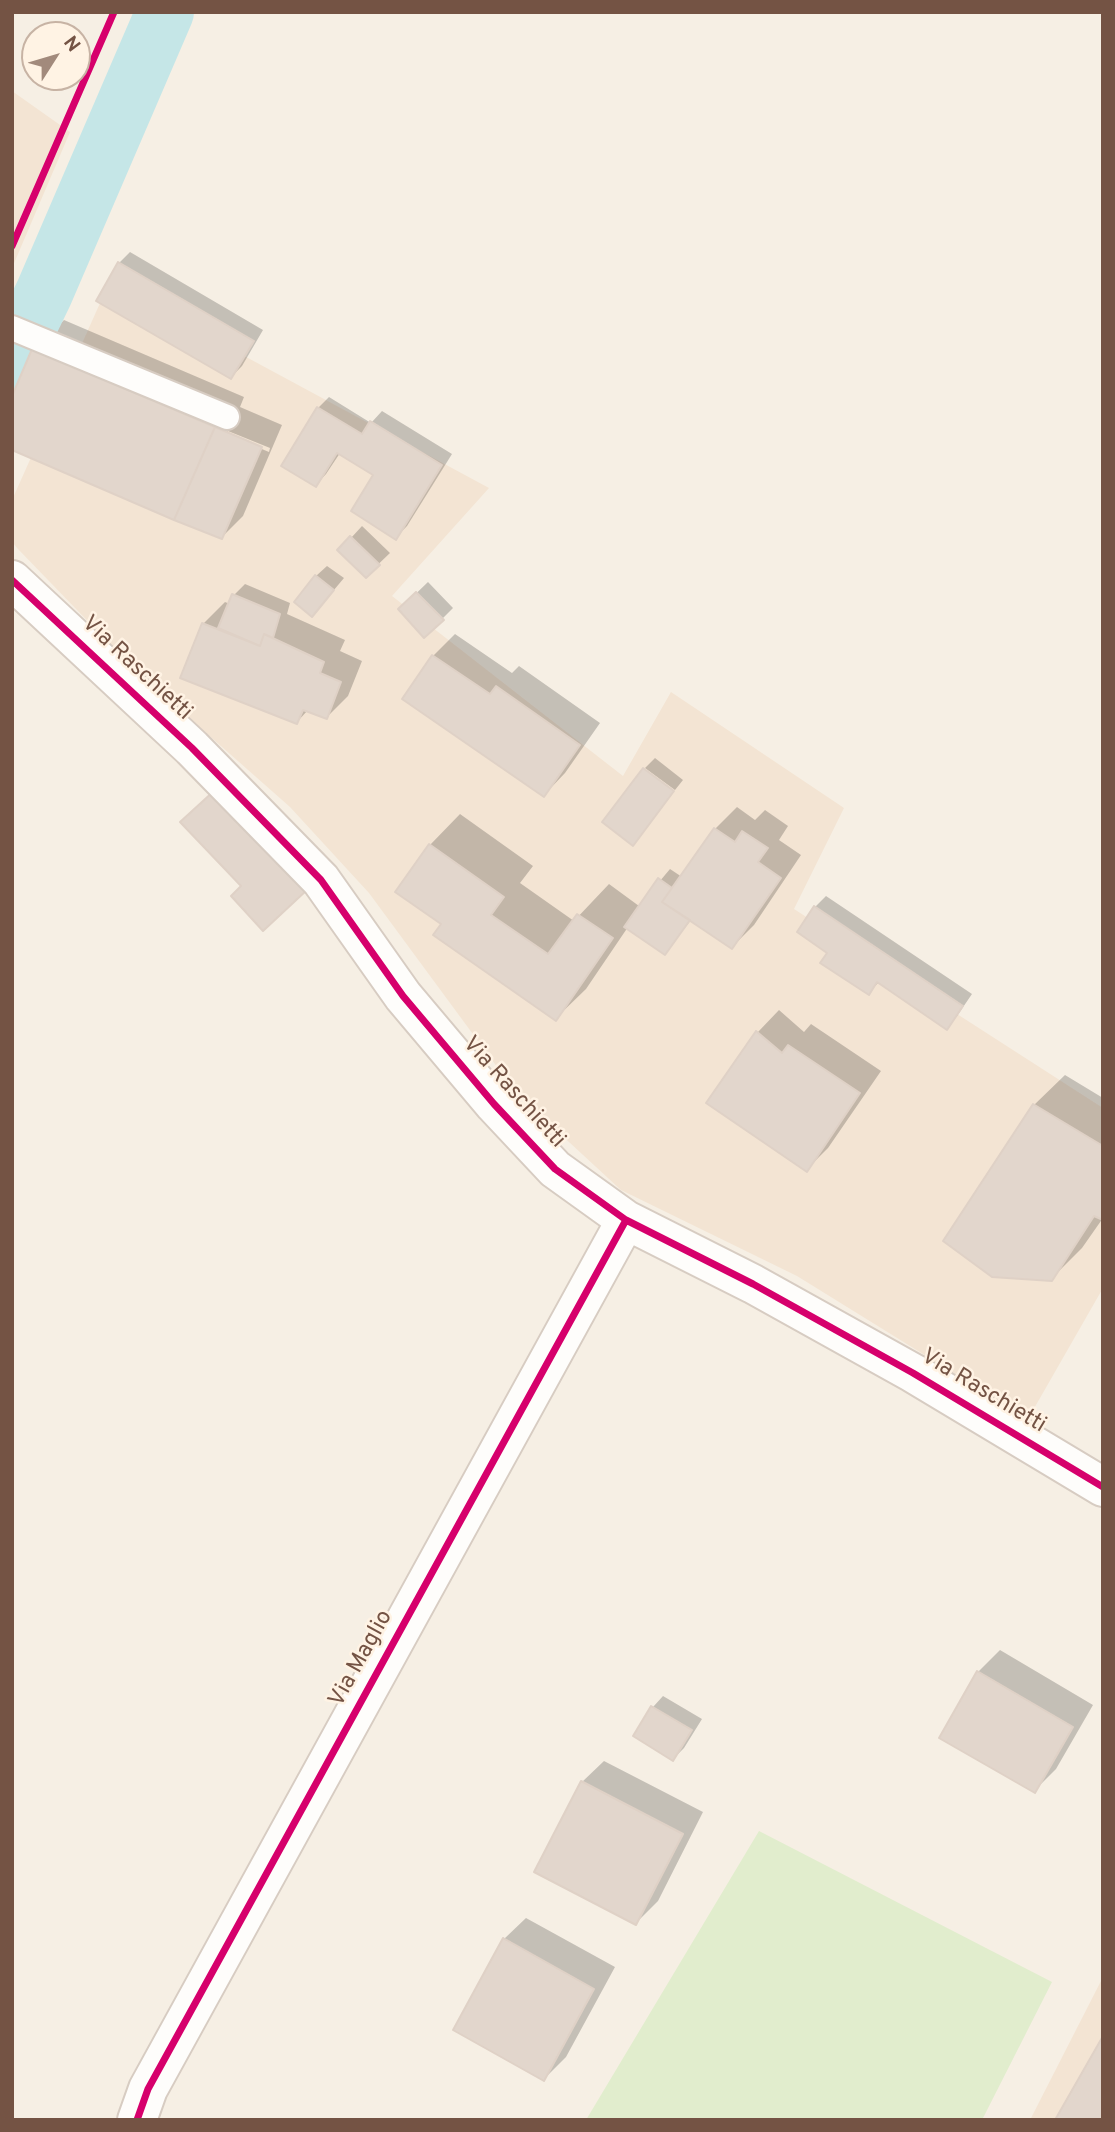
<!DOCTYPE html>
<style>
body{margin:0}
#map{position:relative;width:1115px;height:2132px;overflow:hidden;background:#f6efe4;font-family:Overpass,sans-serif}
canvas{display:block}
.frame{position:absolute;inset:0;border:14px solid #745344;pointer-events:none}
.north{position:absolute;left:21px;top:21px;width:70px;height:70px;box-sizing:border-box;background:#fff3e4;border:2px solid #c7b3a4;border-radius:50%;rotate:53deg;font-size:19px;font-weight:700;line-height:28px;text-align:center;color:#745344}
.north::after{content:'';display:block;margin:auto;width:24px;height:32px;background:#a28a7c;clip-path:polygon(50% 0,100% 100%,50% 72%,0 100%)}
</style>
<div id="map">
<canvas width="1115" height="2132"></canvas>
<div class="frame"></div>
<div class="north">N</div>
</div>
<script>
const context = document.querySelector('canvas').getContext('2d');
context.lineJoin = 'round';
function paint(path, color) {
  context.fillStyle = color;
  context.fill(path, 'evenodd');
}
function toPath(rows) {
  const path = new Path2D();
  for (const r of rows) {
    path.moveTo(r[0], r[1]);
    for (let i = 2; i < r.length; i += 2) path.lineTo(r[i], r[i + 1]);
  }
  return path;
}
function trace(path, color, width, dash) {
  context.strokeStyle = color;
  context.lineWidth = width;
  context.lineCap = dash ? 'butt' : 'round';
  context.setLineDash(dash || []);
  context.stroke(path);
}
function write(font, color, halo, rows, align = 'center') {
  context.font = font + ' Overpass,sans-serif';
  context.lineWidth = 5;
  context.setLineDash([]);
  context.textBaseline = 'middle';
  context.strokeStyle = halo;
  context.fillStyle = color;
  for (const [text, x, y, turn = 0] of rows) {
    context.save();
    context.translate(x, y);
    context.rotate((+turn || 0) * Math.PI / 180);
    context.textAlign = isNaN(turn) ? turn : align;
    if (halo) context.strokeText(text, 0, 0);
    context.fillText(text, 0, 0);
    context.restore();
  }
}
const residential = toPath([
 [12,91,70,132,12,268],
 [109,283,489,488,392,596,623,776,671,692,844,808,794,909,1103,1108,1103,1288,1028,1419,797,1276,621,1190,517,1094,369,893,290,807,136,671,18,549,12,542,12,500],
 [1103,1977,1103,2120,1030,2120]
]);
const green = toPath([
 [759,1831,1052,1982,982,2120,586,2120]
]);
const shadow = toPath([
 [130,252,263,330,242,366,231,377,119,263],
 [64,320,244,397,240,407,282,425,243,516,222,537,34,350],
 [228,431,270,448,269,452,228,435],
 [329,397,371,423,382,411,452,454,407,526,396,537,375,474,340,453,326,474,316,485,283,465,318,408],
 [362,526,390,553,366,576,340,550],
 [327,566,344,578,323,603,316,576],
 [428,582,453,608,442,619,400,609],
 [245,584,290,603,287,614,345,640,340,651,362,661,348,696,327,717,308,710,297,722,203,624,225,602,230,604,234,595],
 [455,634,512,673,519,666,600,723,565,773,544,795,404,699,433,656],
 [655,758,683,780,675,790,645,768],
 [643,770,673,793,633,844],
 [737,807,755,820,765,810,788,826,779,840,801,855,754,925,732,947,691,920,665,953,628,927,586,989,555,1019,443,923,430,845,460,814,533,866,520,883,574,921,609,884,639,906,670,869,682,877,715,829],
 [826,896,972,994,957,1016,947,1027,879,982,868,993,830,952,815,907],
 [779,1010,804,1032,811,1024,881,1071,828,1148,807,1169,709,1103,758,1032],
 [1065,1075,1103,1098,1103,1218,1082,1248,1051,1279,1034,1105],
 [1000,1650,1093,1705,1056,1769,1034,1791,978,1672],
 [663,1696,702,1719,684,1748,673,1759,653,1707],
 [604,1761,703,1812,658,1901,636,1923,582,1782],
 [526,1918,615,1967,566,2057,544,2079,504,1939]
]);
const canal = toPath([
 [12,359,44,293,165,12]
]);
const building = toPath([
 [118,262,254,341,231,379,96,301,118,262],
 [32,349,215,427,174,520,12,450,12,396,32,349],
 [317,407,362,434,370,421,442,465,396,540,351,511,373,475,337,453,316,487,281,466,317,407],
 [215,427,262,447,222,539,174,520,215,427],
 [350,536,380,565,366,578,337,550,350,536],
 [315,575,334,590,312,617,294,602,315,575],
 [416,592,444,620,424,638,398,609,416,592],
 [232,594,280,614,273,638,264,634,260,646,218,628,232,594],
 [202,623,260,646,264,634,324,662,320,673,341,682,327,719,303,710,297,724,180,678,202,623],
 [432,655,490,694,496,686,580,745,544,797,402,699,432,655],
 [643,768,674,791,633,846,602,822,643,768],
 [215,790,308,889,263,931,231,896,241,886,180,822,215,790],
 [714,828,735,842,742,831,768,848,758,862,781,878,732,949,662,902,714,828],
 [429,844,504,897,491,915,548,954,577,914,613,938,556,1021,433,935,441,924,395,892,429,844],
 [658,878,672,888,662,902,690,920,665,955,624,927,658,878],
 [814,906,963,1006,947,1030,877,982,869,995,820,963,827,953,797,932,814,906],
 [756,1031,782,1053,788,1045,860,1093,807,1172,706,1103,756,1031],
 [1033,1104,1103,1146,1103,1220,1094,1216,1052,1281,992,1277,943,1241,1033,1104],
 [977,1671,1073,1727,1035,1793,939,1738,977,1671],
 [651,1706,692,1730,673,1761,633,1736,651,1706],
 [581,1781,683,1834,636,1925,534,1872,581,1781],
 [503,1938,594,1989,544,2081,453,2030,503,1938],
 [1103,2036,1103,2120,1055,2120,1103,2036]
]);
const service = toPath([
 [12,328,227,417]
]);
const minor = toPath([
 [12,580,192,748,321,880,403,996,494,1104,555,1169,626,1220,753,1284,913,1373,1103,1487],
 [137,2120,148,2089,626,1220]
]);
const cycleway = toPath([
 [12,246,114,12],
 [12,580,192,748,321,880,403,996,494,1104,555,1169,626,1220,753,1284,913,1373,1103,1487],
 [137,2120,148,2089,626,1220]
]);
const streetNames = [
 ["Via Raschietti",136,669,43],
 ["Via Raschietti",513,1093,48],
 ["Via Raschietti",983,1392,31],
 ["Via Maglio",362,1659,-61]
];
paint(residential, '#f3e4d3');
paint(green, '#e1edcd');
paint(shadow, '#0003');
trace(canal, '#c5e6e7', 58);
paint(building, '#e2d6cc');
trace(building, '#dfd1c6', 2);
trace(service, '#d7ccc2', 28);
trace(minor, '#d7ccc2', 42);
trace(service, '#fefdfb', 24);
trace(minor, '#fefdfb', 38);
trace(cycleway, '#d6006c', 7);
write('23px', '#745344', '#fff3e4', streetNames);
</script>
